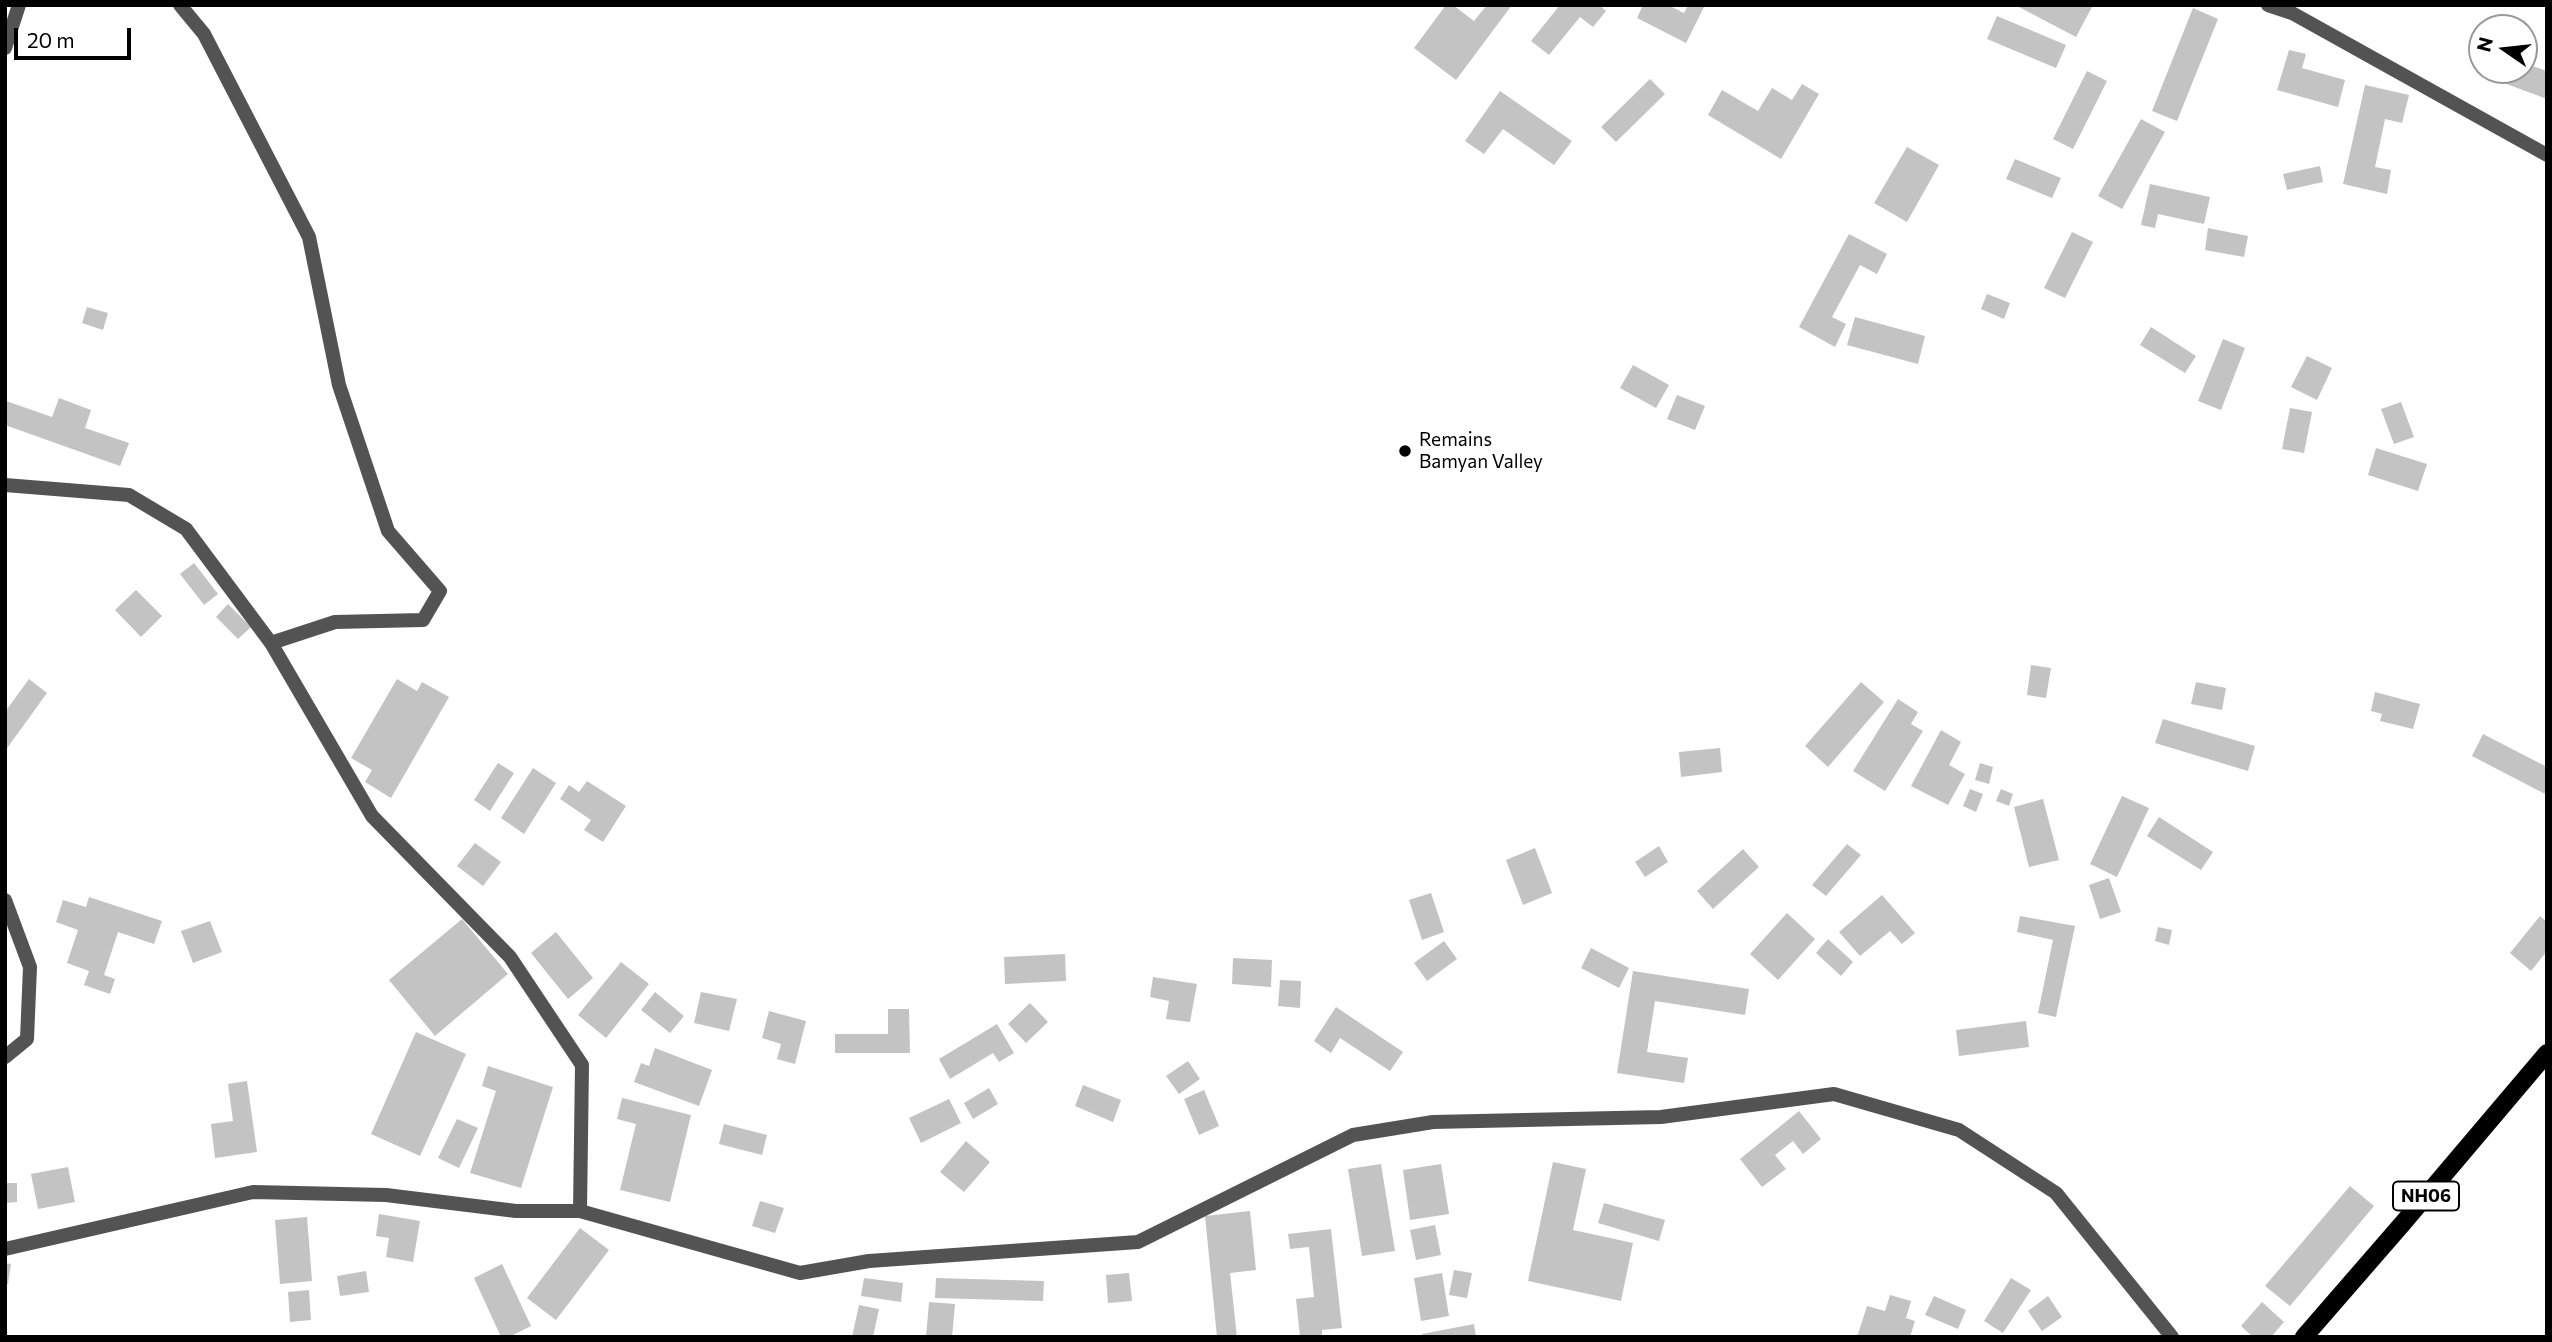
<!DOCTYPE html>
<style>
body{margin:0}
#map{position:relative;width:2552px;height:1342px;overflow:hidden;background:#fff;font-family:Commissioner,sans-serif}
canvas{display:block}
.frame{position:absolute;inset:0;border:7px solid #000;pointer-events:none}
.north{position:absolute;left:2468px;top:14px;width:70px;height:70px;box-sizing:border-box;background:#fff;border:2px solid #999;border-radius:50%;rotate:284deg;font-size:19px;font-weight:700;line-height:28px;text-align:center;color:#000}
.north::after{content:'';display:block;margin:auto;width:24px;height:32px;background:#000;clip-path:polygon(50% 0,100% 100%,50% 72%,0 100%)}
.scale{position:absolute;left:14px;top:28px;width:117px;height:32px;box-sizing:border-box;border:4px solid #000;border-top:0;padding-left:9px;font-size:21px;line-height:24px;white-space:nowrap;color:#000;-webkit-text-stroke:5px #fff;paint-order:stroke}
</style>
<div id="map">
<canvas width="2552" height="1342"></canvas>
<div class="frame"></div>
<div class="north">N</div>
<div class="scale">20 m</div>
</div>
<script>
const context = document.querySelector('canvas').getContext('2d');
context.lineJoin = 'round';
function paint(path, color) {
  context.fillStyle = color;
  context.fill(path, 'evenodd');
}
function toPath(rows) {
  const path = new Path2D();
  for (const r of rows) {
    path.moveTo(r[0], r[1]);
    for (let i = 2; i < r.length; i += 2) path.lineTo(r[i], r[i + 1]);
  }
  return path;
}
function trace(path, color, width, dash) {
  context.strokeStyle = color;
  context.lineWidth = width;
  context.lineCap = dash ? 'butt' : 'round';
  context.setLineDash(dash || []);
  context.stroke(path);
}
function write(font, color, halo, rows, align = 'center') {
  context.font = font + ' Commissioner,sans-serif';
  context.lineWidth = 7;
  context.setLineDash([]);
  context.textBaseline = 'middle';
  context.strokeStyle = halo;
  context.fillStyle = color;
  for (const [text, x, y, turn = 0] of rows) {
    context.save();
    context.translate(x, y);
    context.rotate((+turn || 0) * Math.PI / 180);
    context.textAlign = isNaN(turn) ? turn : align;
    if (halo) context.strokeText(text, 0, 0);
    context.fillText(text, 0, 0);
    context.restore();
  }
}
const building = toPath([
 [1446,5,1453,5,1474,21,1487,5,1512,5,1456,80,1414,48],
 [1560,5,1599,5,1606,11,1593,27,1580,17,1549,55,1531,41],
 [1643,5,1668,5,1684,13,1688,5,1705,5,1686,43,1637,18],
 [2020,5,2093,5,2076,37,2019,7],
 [2193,8,2218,19,2177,121,2152,111],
 [1997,16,2066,45,2056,68,1987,39],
 [2289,50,2306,54,2302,68,2345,80,2338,107,2277,90],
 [2482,61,2482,70,2524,70,2524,63,2547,71,2547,99,2477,73],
 [2087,71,2107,81,2073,149,2053,139],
 [1650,79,1665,94,1616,142,1601,127],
 [1802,84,1819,94,1781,159,1708,115,1722,90,1758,111,1772,88,1792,100],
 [2365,85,2409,95,2402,123,2385,119,2375,167,2391,170,2387,194,2343,184],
 [1500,91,1572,141,1554,165,1503,129,1484,154,1465,141],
 [2141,119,2165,132,2122,209,2098,196],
 [1907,147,1939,165,1907,222,1874,203],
 [2015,159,2061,178,2052,198,2006,179],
 [2320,166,2323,182,2287,190,2283,174],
 [2150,184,2210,197,2204,224,2158,214,2155,228,2141,225],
 [2208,228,2248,236,2244,257,2205,250],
 [2072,232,2093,242,2065,298,2044,288],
 [1849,234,1887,254,1877,274,1860,265,1832,317,1846,324,1835,347,1799,327],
 [1987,294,2010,303,2004,319,1981,309],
 [87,307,108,313,103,330,82,323],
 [1855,317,1925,336,1918,364,1847,345],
 [2151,327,2196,356,2185,373,2140,345],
 [2223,339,2245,348,2221,410,2198,401],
 [2307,356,2332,368,2317,400,2291,387],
 [1633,365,1669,385,1656,408,1620,388],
 [1677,395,1705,406,1695,430,1667,419],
 [59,398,91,410,85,428,129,443,120,466,5,425,6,401,52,417],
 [2401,402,2414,437,2394,444,2381,409],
 [2290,408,2312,412,2304,453,2282,449],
 [2376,448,2427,464,2418,491,2368,475],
 [194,563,218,594,204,605,180,574],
 [136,590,162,616,141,637,115,610],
 [228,604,251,627,238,639,216,617],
 [2031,665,2051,668,2046,698,2027,695],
 [29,679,47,693,5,751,5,712],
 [397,679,417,691,422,682,449,697,391,798,365,782,372,770,351,758],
 [1861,682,1884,702,1828,767,1805,746],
 [2196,682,2226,688,2222,710,2191,704],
 [2375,692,2420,704,2413,729,2380,721,2382,714,2371,711],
 [1898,699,1918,712,1911,724,1923,731,1885,791,1853,771],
 [2163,719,2255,746,2248,771,2155,743],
 [1941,730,1961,742,1949,765,1965,774,1948,805,1911,786],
 [2483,734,2547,767,2547,795,2472,756],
 [1720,748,1722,772,1681,777,1679,752],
 [498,763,514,773,490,811,474,800],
 [1980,763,1993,767,1989,784,1975,780],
 [533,768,556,783,524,834,501,818],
 [587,781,626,806,603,842,584,830,591,820,560,799,569,785,579,792],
 [1970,789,1983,794,1976,812,1963,806],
 [2001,789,2013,794,2009,806,1996,801],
 [2122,796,2149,808,2117,877,2090,864],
 [2043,799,2059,860,2029,867,2014,807],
 [2159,817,2213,852,2201,870,2147,836],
 [475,843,501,862,483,886,457,866],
 [1847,844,1861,855,1826,896,1812,885],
 [1659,846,1668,862,1645,877,1635,862],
 [1535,848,1552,893,1523,905,1506,860],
 [1743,849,1759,867,1713,909,1697,891],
 [2109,878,2121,912,2100,919,2089,885],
 [1431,893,1444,932,1422,940,1409,900],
 [1882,895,1915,933,1902,944,1890,931,1860,956,1839,932],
 [89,897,162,921,154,944,118,932,104,975,115,979,110,994,84,985,89,971,67,963,78,930,56,922,63,900,86,907],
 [1787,913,1815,939,1778,980,1750,954],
 [2020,916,2075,926,2056,1017,2038,1013,2053,940,2017,932],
 [2540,916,2547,922,2547,951,2531,971,2510,953],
 [462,919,508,974,435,1036,389,980],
 [210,921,222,952,193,963,181,931],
 [2158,927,2172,930,2169,945,2155,941],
 [556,932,593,978,568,999,531,953],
 [1828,939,1853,962,1841,976,1816,953],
 [1444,941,1457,959,1427,981,1414,963],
 [1591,948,1629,968,1619,988,1581,968],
 [1065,954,1066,981,1005,984,1004,957],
 [1233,958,1272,960,1271,987,1232,984],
 [621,962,649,984,606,1038,578,1015],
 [1633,971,1749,989,1745,1015,1655,1001,1647,1052,1688,1058,1684,1083,1617,1073],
 [1153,977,1197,984,1190,1022,1166,1019,1169,1001,1150,997],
 [1280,980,1301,981,1300,1008,1278,1006],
 [655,992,684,1016,670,1033,641,1010],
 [701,992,737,999,729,1031,694,1023],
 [1030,1003,1048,1022,1026,1043,1008,1024],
 [1336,1007,1403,1052,1390,1071,1340,1038,1331,1053,1314,1041],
 [888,1009,909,1009,910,1053,835,1053,835,1034,888,1034],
 [769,1011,806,1021,795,1064,777,1059,781,1044,762,1038],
 [2026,1021,2029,1047,1959,1056,1956,1030],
 [997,1024,1014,1053,999,1062,993,1053,950,1079,939,1059],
 [416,1032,466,1054,420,1156,371,1134],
 [655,1048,712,1070,699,1106,634,1082,641,1063,649,1066],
 [1188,1061,1200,1079,1179,1094,1166,1076],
 [488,1066,553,1087,521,1188,470,1173,496,1091,482,1086],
 [247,1081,257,1152,215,1158,211,1124,233,1121,228,1084],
 [1083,1085,1121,1100,1113,1122,1075,1106],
 [989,1088,998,1104,973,1119,964,1103],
 [1204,1090,1219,1126,1199,1135,1184,1099],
 [622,1098,691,1115,670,1202,620,1190,636,1124,617,1119],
 [949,1099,961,1123,921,1143,909,1118],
 [1799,1111,1821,1139,1803,1154,1793,1141,1775,1155,1786,1169,1762,1187,1740,1159],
 [457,1119,478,1128,459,1168,438,1158],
 [724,1124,767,1135,762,1155,719,1144],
 [966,1141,990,1162,964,1192,940,1172],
 [1553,1162,1586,1169,1573,1230,1633,1243,1621,1301,1528,1281],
 [1381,1164,1395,1251,1362,1256,1348,1169],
 [1441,1164,1449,1214,1410,1220,1403,1170],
 [68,1167,75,1202,38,1209,31,1174],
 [5,1183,17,1183,17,1202,5,1203],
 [2350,1186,2374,1206,2290,1306,2265,1286],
 [760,1201,784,1208,775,1233,752,1226],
 [1604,1203,1665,1220,1659,1241,1598,1223],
 [1250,1211,1256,1270,1230,1273,1237,1337,1217,1337,1205,1216],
 [379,1214,420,1221,413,1262,386,1257,389,1238,376,1236],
 [307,1217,312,1281,280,1284,275,1220],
 [1435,1225,1441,1255,1416,1260,1410,1230],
 [580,1228,609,1250,556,1320,527,1298],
 [1331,1229,1342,1328,1322,1330,1322,1337,1300,1337,1296,1299,1314,1297,1309,1247,1290,1249,1288,1234],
 [5,1263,11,1264,8,1284,5,1284],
 [502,1264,531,1326,509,1337,501,1337,474,1278],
 [1454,1270,1472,1273,1467,1298,1449,1295],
 [366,1271,369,1292,340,1296,337,1276],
 [1129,1273,1132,1301,1108,1303,1106,1275],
 [1442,1273,1449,1316,1421,1321,1414,1278],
 [864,1278,903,1283,901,1302,861,1296],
 [936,1278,1044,1281,1043,1301,935,1298],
 [2011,1278,2031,1290,2003,1333,1984,1321],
 [309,1290,311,1320,290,1322,288,1292],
 [1890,1295,1911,1301,1906,1318,1915,1321,1910,1337,1857,1337,1867,1306,1885,1311],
 [1934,1296,1966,1310,1958,1329,1925,1315],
 [2048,1296,2062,1317,2042,1331,2028,1311],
 [929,1302,955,1304,952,1337,926,1337],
 [2262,1302,2284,1322,2271,1337,2253,1337,2241,1326],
 [859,1305,879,1309,873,1337,852,1337],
 [1474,1324,1476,1337,1422,1337,1422,1334]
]);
const minor = toPath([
 [180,5,204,34,309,237,339,385,388,531,440,591,423,620,335,622,271,643],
 [2268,5,2292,13,2547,155],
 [5,48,19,5],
 [5,485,129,495,186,529,271,643,372,816,510,957,582,1065,580,1211],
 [5,900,30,967,27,1039,5,1057],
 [5,1249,253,1192,386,1195,516,1211,580,1211,800,1273,869,1261,1138,1242,1353,1135,1433,1122,1661,1117,1834,1094,1959,1130,2056,1193,2172,1337]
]);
const primary = toPath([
 [2304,1337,2403,1223,2547,1053]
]);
const markers = [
 [1405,451,7,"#000"]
];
const shields = [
 [2426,1196,66]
];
const shieldNames = [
 ["NH06",2426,1196]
];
const poiNames = [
 ["Remains",1419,440],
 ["Bamyan Valley",1419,462]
];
paint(building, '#c3c3c3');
trace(minor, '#535353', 14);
trace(primary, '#000', 18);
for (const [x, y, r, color] of markers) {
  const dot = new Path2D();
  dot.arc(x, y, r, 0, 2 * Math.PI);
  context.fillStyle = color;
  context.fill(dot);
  trace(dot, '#fff', 2.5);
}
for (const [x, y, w] of shields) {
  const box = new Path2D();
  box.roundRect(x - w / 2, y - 14.5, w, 29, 5);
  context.fillStyle = '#fff';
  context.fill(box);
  trace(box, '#000', 2);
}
write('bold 18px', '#000', null, shieldNames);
write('19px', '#000', '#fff', poiNames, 'left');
</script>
